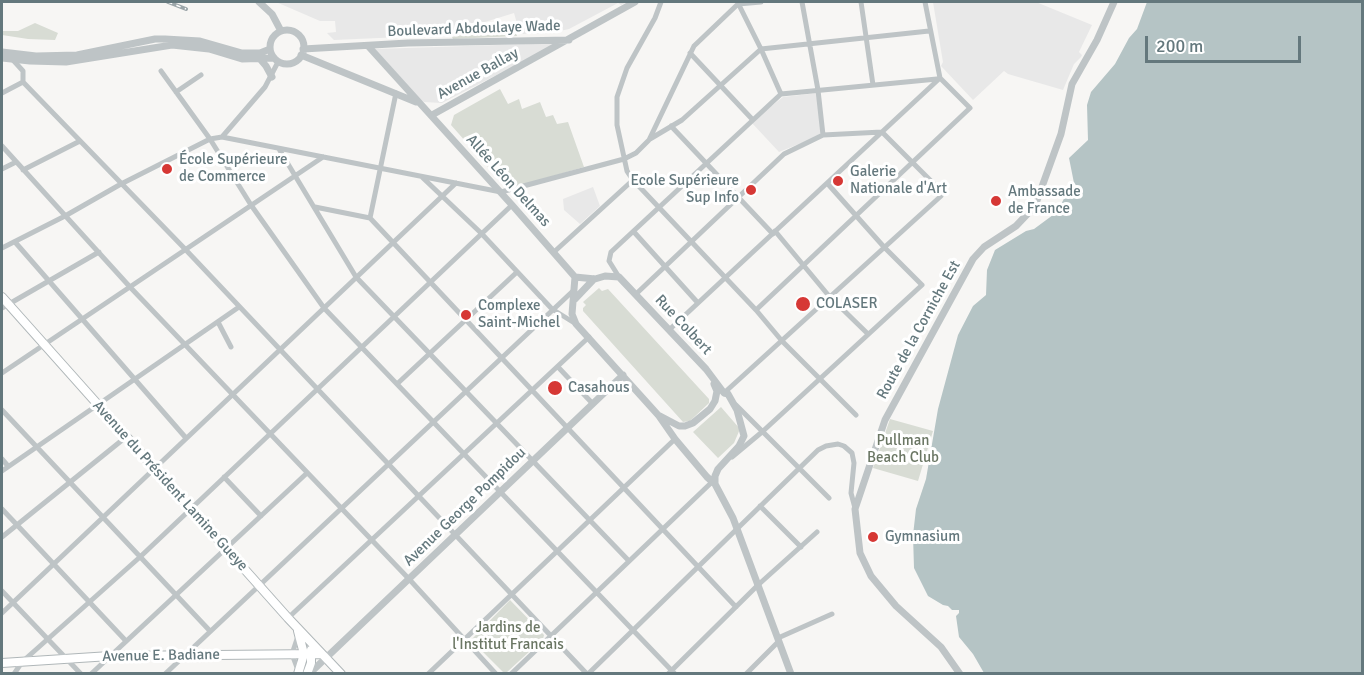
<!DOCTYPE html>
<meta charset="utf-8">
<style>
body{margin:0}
#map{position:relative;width:1364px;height:675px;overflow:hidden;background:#f7f6f4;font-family:Signika,sans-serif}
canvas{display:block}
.frame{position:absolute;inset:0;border:3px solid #64787d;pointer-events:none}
.scale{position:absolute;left:1145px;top:36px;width:156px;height:27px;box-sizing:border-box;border:3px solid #64787d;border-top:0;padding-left:8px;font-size:18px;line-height:21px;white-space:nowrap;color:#64787d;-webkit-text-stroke:4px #fff;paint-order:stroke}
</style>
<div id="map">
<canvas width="1364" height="675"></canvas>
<div class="frame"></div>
<div class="scale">200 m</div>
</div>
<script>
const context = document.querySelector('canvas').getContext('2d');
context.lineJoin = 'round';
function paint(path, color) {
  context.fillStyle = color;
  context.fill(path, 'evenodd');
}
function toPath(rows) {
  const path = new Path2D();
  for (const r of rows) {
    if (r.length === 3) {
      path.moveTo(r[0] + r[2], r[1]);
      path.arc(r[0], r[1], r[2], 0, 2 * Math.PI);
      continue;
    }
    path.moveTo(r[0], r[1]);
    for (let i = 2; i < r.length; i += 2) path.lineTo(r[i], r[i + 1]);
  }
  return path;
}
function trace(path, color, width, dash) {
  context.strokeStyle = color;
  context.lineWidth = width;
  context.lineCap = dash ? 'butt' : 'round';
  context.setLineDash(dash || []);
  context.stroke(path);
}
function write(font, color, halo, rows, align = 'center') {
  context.font = font + ' Signika,sans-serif';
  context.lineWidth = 6;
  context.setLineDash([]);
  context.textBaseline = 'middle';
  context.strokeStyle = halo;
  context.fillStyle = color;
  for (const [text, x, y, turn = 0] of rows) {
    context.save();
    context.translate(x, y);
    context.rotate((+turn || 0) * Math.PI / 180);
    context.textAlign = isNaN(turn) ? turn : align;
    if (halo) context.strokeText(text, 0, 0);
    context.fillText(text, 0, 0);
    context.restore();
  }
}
const built = toPath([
 [276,2,627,2,621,5,618,3,569,29,551,33,520,34,514,13,485,22,460,24,460,29,424,36,334,40,327,33,336,32,335,21,320,21],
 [933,2,1036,2,1092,25,1079,52,1082,55,1081,57,1074,64,1063,90,1008,74,1004,71,973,100,941,66,943,62],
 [559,43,442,103,424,102,420,99,375,49],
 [818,93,824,134,779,152,751,122,783,97],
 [593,187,600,206,580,224,564,210,563,199]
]);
const green = toPath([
 [35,23,58,33,55,40,28,39,2,35,2,31,18,31],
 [514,24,517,36,453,39,452,37],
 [500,89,508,104,519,99,522,109,540,102,546,117,553,115,557,124,568,122,584,167,515,187,504,185,451,125,454,115],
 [599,288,602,291,608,289,709,399,709,403,690,421,683,422,583,311,583,308,586,305,583,302],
 [721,407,740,429,734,443,718,458,693,432],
 [890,419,933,431,918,481,873,468],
 [510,600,544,635,543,639,506,673,503,672,471,640]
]);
const water = toPath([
 [1147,2,1362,2,1362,673,984,673,973,654,959,637,956,616,959,613,959,610,952,610,948,606,943,605,928,596,914,568,913,535,916,509,926,479,938,409,958,335,973,306,986,295,987,270,995,250,1026,231,1034,229,1057,212,1068,191,1078,187,1074,183,1069,158,1088,140,1087,105,1091,92,1115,64,1129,38,1137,29]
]);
const minor = toPath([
 [661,2,655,18,627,68,617,97,617,125,627,171,633,180,756,310,782,341,856,415],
 [802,2,818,90,823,135],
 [861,2,873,85],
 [925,2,940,78],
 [738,3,761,49,781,94],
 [690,53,752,119],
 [13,60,23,71,23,82],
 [161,71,210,139,251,205,324,308,675,674],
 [23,82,185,249,587,674],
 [176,92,201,75],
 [2,93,23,82],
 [781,94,937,79],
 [671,126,773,234],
 [222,137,265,87,278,62],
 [650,139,682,120,761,49,929,31],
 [2,146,130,287,409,579,496,674],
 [279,149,356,277,629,561],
 [2,169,16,162],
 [23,170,80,141],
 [423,178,481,233,552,309,576,324],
 [315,207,370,218],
 [370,218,736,607],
 [370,218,396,93],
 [775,231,829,296,868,334],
 [634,232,698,303],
 [15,242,186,438],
 [2,248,65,216,121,184,210,139,222,137,501,192,624,159,636,153,649,140,694,46,738,4,761,2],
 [554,252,633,180],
 [619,277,609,261,611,252,781,94],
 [636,294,784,154,823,135,882,132,942,192,941,196,724,393],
 [2,308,99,252],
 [756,310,970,108,940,78],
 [218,322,231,347],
 [669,330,940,78],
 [558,367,593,404],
 [2,373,323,157],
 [397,384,517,272],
 [736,405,829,498],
 [2,410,210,631],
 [732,457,762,432,922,285,884,247,827,183],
 [2,459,8,466],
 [2,471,239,307],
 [224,477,261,516],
 [760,506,801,547],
 [2,509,126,641],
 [2,537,126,437],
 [2,591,81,674],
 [2,613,456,183],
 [288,618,589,337],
 [298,636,292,654,298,670],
 [778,638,832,614],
 [14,674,22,662,140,557,512,205],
 [91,674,307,473],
 [165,674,574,290],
 [428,674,675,439],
 [511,674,712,482],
 [588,674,818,450,826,446,838,444,844,446,852,453,854,463,851,493,855,508],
 [668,674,758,585,817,532],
 [746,674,779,641]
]);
const tertiary = toPath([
 [259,2,272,14,281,31],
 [287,47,17],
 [369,47,512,205,575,277],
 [303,49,408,43,569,40],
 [2,52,36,56,77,55,155,39,165,39,200,41,242,53,260,53,270,49],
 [301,55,416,102],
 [2,58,30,61,66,62,172,45,209,49,242,59,274,58],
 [260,59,266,66,272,77],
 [432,115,635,2],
 [575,277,572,314,576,324,659,416,675,439,707,477,715,484,733,518,791,674],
 [575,277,595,279,605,276,619,277,706,369,724,393,728,394,737,410,744,436,739,446,718,469,715,476,715,484],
 [575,299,594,279],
 [660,416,679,426,685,426,693,423,710,409,715,401,717,391,714,384],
 [309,674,623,375],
 [960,674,941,647,896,606,871,576,860,553,855,509,885,420,973,259,984,247,1016,226,1035,206,1061,134,1072,84,1097,40,1114,2]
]);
const primary = toPath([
 [2,297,288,618,341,674],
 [298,631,304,654,298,674],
 [2,663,110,656,321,654],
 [307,674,311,663,311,650]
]);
const rail = toPath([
 [168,2,186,9]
]);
const markers = [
 [167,169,6,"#d63835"],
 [838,181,6,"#d63835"],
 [751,190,6,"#d63835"],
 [996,201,6,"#d63835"],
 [803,304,8,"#d63835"],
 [466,315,6,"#d63835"],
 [555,388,8,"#d63835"],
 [873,537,6,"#d63835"]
];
const streetNames = [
 ["Boulevard Abdoulaye Wade",474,29,-2],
 ["Avenue Ballay",478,74,-29],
 ["Allée Léon Delmas",508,181,48],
 ["Rue Colbert",683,325,47],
 ["Route de la Corniche Est",919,330,-61],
 ["Avenue du Président Lamine Gueye",170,486,48],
 ["Avenue George Pompidou",465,507,-44],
 ["Avenue E. Badiane",161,656,-1]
];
const poiNames = [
 ["École Supérieure",179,160],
 ["de Commerce",179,177],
 ["Galerie",850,172],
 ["Nationale d'Art",850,189],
 ["Ecole Supérieure",739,181,"right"],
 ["Sup Info",739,198,"right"],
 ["Ambassade",1008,192],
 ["de France",1008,209],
 ["COLASER",816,304],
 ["Complexe",478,306],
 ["Saint-Michel",478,323],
 ["Casahous",568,388],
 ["Gymnasium",885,537]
];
const parkNames = [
 ["Pullman",903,441],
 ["Beach Club",903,458],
 ["Jardins de",508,628],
 ["l'Institut Francais",508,645]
];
paint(built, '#e8e8e8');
paint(green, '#d8dcd4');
paint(water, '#b5c4c5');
trace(primary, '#b0b7b9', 10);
trace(minor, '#bec4c6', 5);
trace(tertiary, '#bec4c6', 7);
trace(primary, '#fff', 8);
trace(rail, '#9ca6a9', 4);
trace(rail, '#fff', 1.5, [4.5]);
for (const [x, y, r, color] of markers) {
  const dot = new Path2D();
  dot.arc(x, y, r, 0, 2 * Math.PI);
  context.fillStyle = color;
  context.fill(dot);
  trace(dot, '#fff', 2);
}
write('15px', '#64787d', '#fff', streetNames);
write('15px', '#64787d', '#fff', poiNames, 'left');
write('15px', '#6a7663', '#fff', parkNames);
</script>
